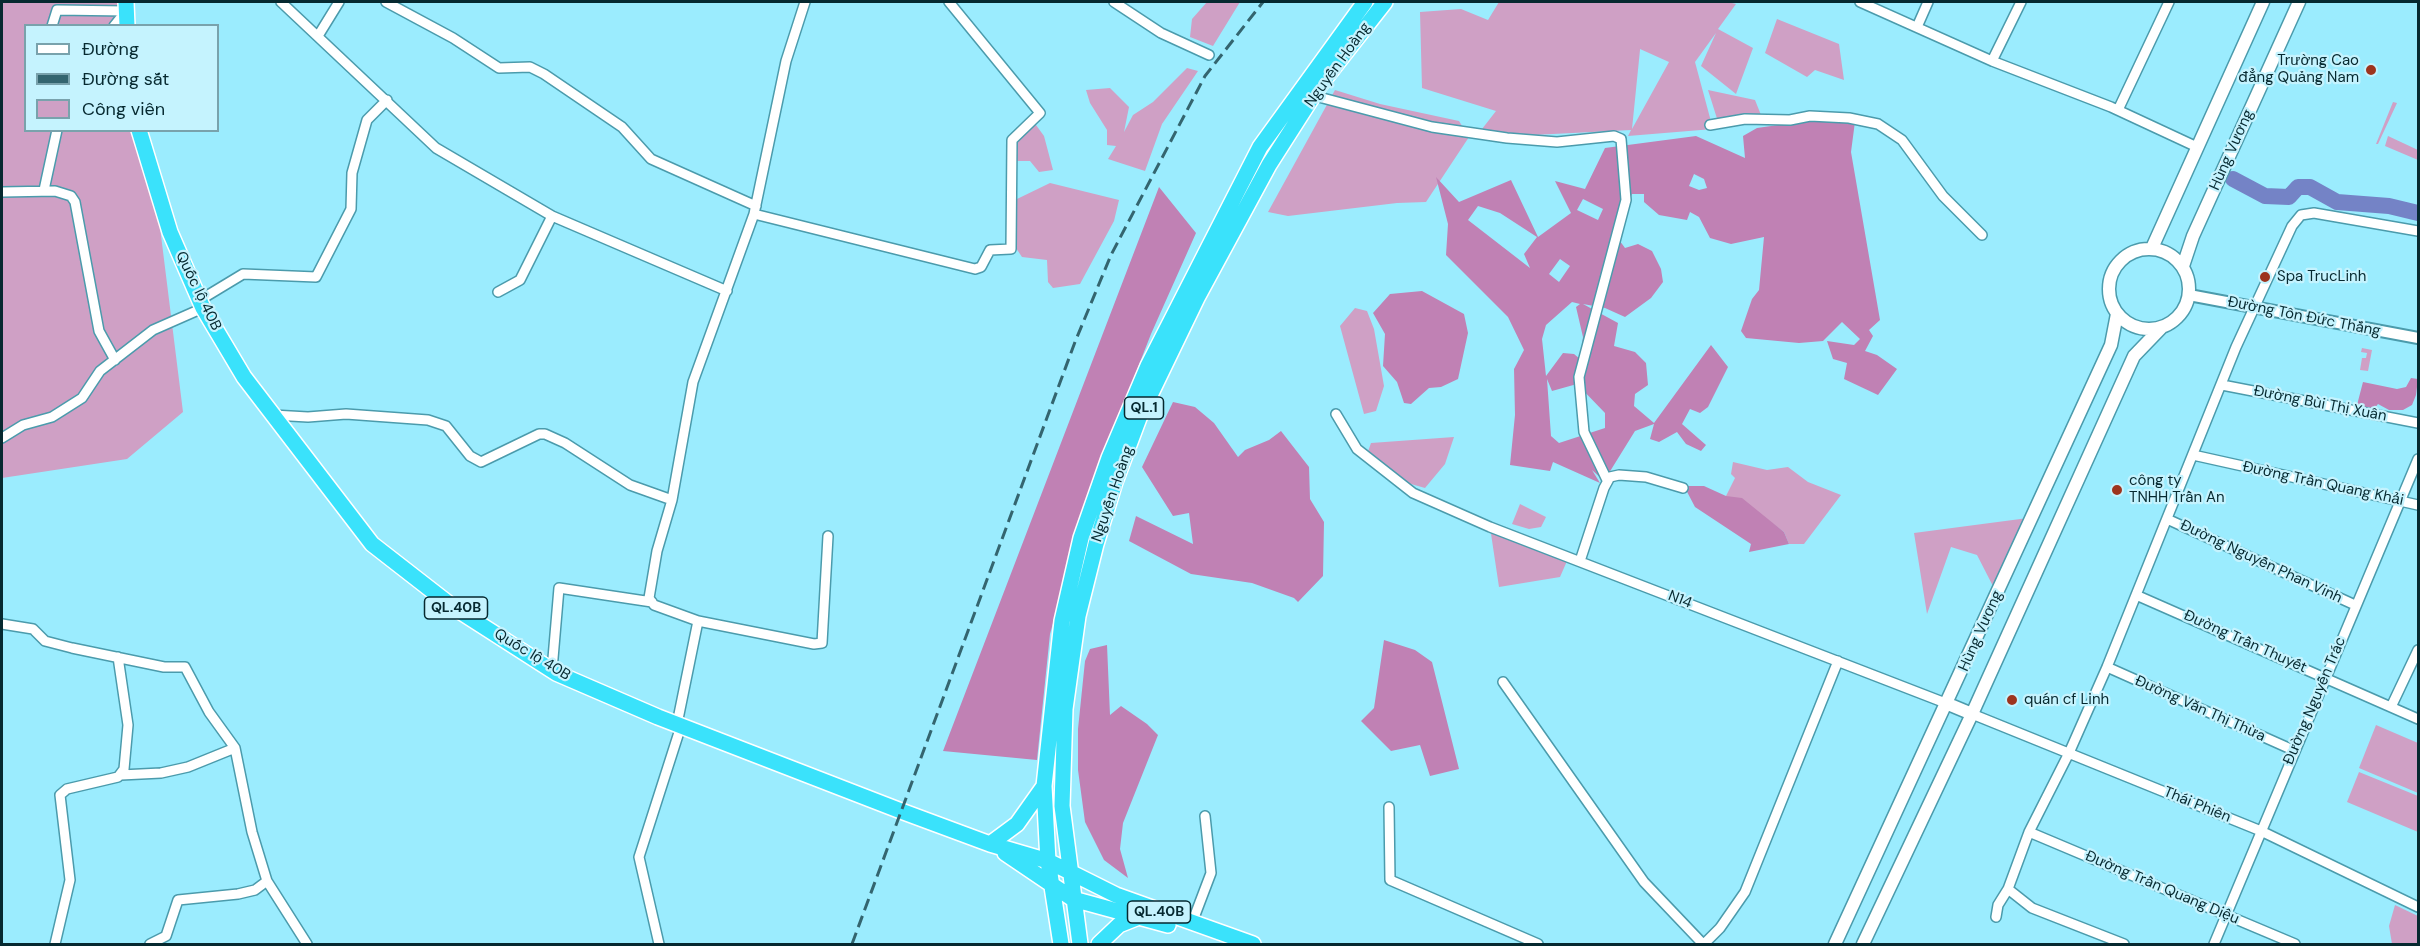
<!DOCTYPE html>
<meta charset="utf-8">
<style>
body{margin:0}
#map{position:relative;width:2420px;height:946px;overflow:hidden;background:#9becfe;font-family:"DM Sans",sans-serif}
canvas{display:block}
.frame{position:absolute;inset:0;border:3px solid #062930;pointer-events:none}
.legend{position:absolute;left:24px;top:24px;width:195px;height:108px;box-sizing:border-box;background:#c5f3fe;border:2px solid #79a2ac;margin:0;padding:8px 10px;list-style:none;font-size:18px;color:#062930}
.legend li{display:flex;align-items:center;gap:12px;height:30px}
.legend b{width:30px;border:2px solid #79a2ac}
</style>
<div id="map">
<canvas width="2420" height="946"></canvas>
<div class="frame"></div>
<ul class="legend">
<li><b style="height:8px;background:#fff"></b>Đường</li>
<li><b style="height:8px;background:#34656f"></b>Đường sắt</li>
<li><b style="height:16px;background:#cfa0c5"></b>Công viên</li>
</ul>
</div>
<script>
const context = document.querySelector('canvas').getContext('2d');
context.lineJoin = 'round';
function paint(path, color) {
  context.fillStyle = color;
  context.fill(path, 'evenodd');
}
function toPath(rows) {
  const path = new Path2D();
  for (const r of rows) {
    if (r.length === 3) {
      path.moveTo(r[0] + r[2], r[1]);
      path.arc(r[0], r[1], r[2], 0, 2 * Math.PI);
      continue;
    }
    path.moveTo(r[0], r[1]);
    for (let i = 2; i < r.length; i += 2) path.lineTo(r[i], r[i + 1]);
  }
  return path;
}
function trace(path, color, width, dash) {
  context.strokeStyle = color;
  context.lineWidth = width;
  context.lineCap = dash ? 'butt' : 'round';
  context.setLineDash(dash || []);
  context.stroke(path);
}
function write(font, color, halo, rows, align = 'center') {
  context.font = font + ' "DM Sans",sans-serif';
  context.lineWidth = 4.5;
  context.setLineDash([]);
  context.textBaseline = 'middle';
  context.strokeStyle = halo;
  context.fillStyle = color;
  for (const [text, x, y, turn = 0] of rows) {
    context.save();
    context.translate(x, y);
    context.rotate((+turn || 0) * Math.PI / 180);
    context.textAlign = isNaN(turn) ? turn : align;
    if (halo) context.strokeText(text, 0, 0);
    context.fillText(text, 0, 0);
    context.restore();
  }
}
const green = toPath([
 [2,2,132,2,135,25,26,26,26,130,148,131,183,412,127,459,2,478],
 [1207,2,1240,2,1213,46,1190,37,1192,19],
 [1499,2,1728,2,1736,4,1718,29,1753,48,1736,94,1701,66,1716,33,1695,62,1713,129,1628,136,1631,130,1475,138,1496,111,1422,88,1420,12,1461,9,1488,20],
 [1640,49,1669,62,1632,129,1640,50],
 [1777,19,1839,44,1844,80,1815,70,1807,77,1765,53],
 [1187,68,1198,71,1162,124,1145,171,1108,159,1116,146,1107,145,1107,130,1090,103,1086,90,1110,88,1129,107,1124,132,1133,115,1153,102],
 [1335,90,1380,104,1459,121,1469,137,1426,202,1397,203,1288,216,1268,212],
 [1708,90,1755,100,1761,115,1720,128],
 [2393,102,2397,103,2378,144,2376,144],
 [1036,125,1044,136,1053,170,1039,172,1030,161,1017,161,1011,145,1029,126],
 [2388,136,2418,150,2418,160,2385,146],
 [1050,183,1119,200,1114,221,1080,284,1053,288,1048,282,1047,260,1022,257,1016,248,1016,230,1010,212,1017,199],
 [1355,308,1367,311,1374,329,1384,386,1376,411,1364,414,1340,326],
 [2362,348,2372,350,2368,371,2360,370,2362,358,2366,358,2367,353,2361,352],
 [1454,437,1445,464,1425,488,1397,480,1365,460,1371,443],
 [1733,462,1767,470,1788,467,1808,482,1841,495,1804,544,1789,544,1784,532,1764,517,1726,496,1735,478,1731,474],
 [1520,504,1546,517,1541,527,1529,529,1512,524],
 [2028,518,1995,590,1977,555,1951,547,1927,614,1914,533],
 [1490,527,1567,561,1560,577,1499,587],
 [2376,725,2418,743,2418,793,2359,768],
 [2359,772,2418,796,2418,832,2347,802],
 [2395,905,2418,916,2418,944,2392,944,2389,926]
]);
const forest = toPath([
 [1856,114,1851,152,1880,320,1869,330,1873,336,1865,351,1877,355,1897,369,1878,395,1844,379,1847,363,1833,359,1827,341,1854,345,1860,339,1842,322,1823,341,1799,343,1746,338,1741,331,1752,299,1759,290,1764,237,1731,244,1710,238,1699,217,1690,212,1687,220,1659,215,1644,202,1644,194,1632,194,1614,233,1625,248,1638,244,1652,251,1661,269,1663,282,1651,298,1625,317,1605,308,1583,304,1618,323,1614,346,1635,352,1646,363,1648,385,1635,394,1634,406,1654,423,1711,345,1728,367,1708,407,1700,413,1690,409,1682,424,1706,445,1701,451,1686,444,1677,432,1659,442,1650,439,1654,424,1635,431,1604,481,1592,470,1600,483,1553,462,1550,471,1510,465,1515,415,1514,369,1524,350,1508,317,1446,255,1448,224,1436,177,1459,202,1511,180,1538,237,1571,213,1555,181,1585,189,1605,148,1696,136,1745,158,1743,136,1757,128],
 [1694,174,1704,179,1707,188,1699,190,1689,186],
 [1583,199,1603,209,1598,220,1577,210],
 [1478,206,1500,213,1537,237,1524,254,1530,268,1468,220],
 [1560,259,1570,266,1559,282,1549,274],
 [1572,302,1580,304,1576,307,1583,337,1580,359,1574,354,1563,353,1546,376,1542,339,1546,325],
 [1547,379,1552,391,1577,384,1605,413,1605,428,1559,443,1551,436],
 [1159,187,1196,233,1151,334,1090,490,1050,634,1037,760,943,751],
 [1422,291,1464,314,1468,333,1458,379,1441,387,1429,388,1411,404,1404,403,1397,382,1383,366,1385,334,1373,313,1390,294],
 [2411,378,2418,379,2416,395,2412,405,2403,410,2389,410,2378,404,2374,409,2357,405,2363,382,2397,389,2406,387],
 [1173,402,1195,407,1214,423,1238,457,1245,450,1269,440,1281,431,1309,467,1310,499,1324,522,1323,576,1298,602,1294,598,1252,583,1191,574,1129,541,1136,516,1193,544,1189,513,1173,516,1142,467],
 [1684,486,1704,486,1726,496,1742,498,1784,532,1789,544,1749,552,1751,544,1695,507],
 [1384,640,1415,650,1432,662,1459,769,1430,776,1420,745,1391,751,1361,721,1374,708],
 [1107,645,1110,715,1121,706,1147,724,1158,735,1123,823,1120,849,1128,878,1104,860,1085,822,1078,770,1078,729,1085,661,1090,649]
]);
const river = toPath([
 [2233,179,2265,196,2289,197,2298,187,2310,187,2337,202,2389,206,2418,213]
]);
const minor = toPath([
 [281,2,436,148,552,216,727,291],
 [386,2,453,38,499,68,530,67,544,74,622,127,651,159,756,206],
 [1114,2,1161,33,1209,55],
 [1860,2,1992,61,2111,107,2197,147],
 [52,26,57,10,126,11],
 [114,26,126,11],
 [1917,27,1928,2],
 [318,36,339,2],
 [1992,61,2021,2],
 [1315,96,1432,127,1507,138,1557,142,1614,136,1621,139,1626,200,1579,377,1584,432,1607,480],
 [2118,110,2169,2],
 [1710,125,1745,119,1790,120,1810,116,1849,118,1878,124,1902,140,1943,196,1982,235],
 [44,190,57,130],
 [2,192,55,191,71,196,75,202,99,331,115,360],
 [754,214,975,269,981,267,990,250,1011,249,1012,140,1040,113,949,2],
 [498,292,520,280,552,216],
 [200,300,243,274,316,277,351,209,352,173,367,120,387,100],
 [2222,385,2418,423],
 [1336,414,1357,449,1413,493,1490,527,1948,704],
 [273,415,308,417,346,414,428,420,446,426,470,456,481,462,539,434,545,434,565,443,630,485,672,500],
 [2,438,23,425,52,417,82,398,100,371,153,330,203,308],
 [2193,455,2418,505],
 [2167,519,2355,605],
 [1580,561,1604,488,1610,477,1619,475,1646,477,1683,488],
 [2136,595,2418,719],
 [698,621,814,644,822,643,828,536],
 [2,624,33,629,45,641,72,648,164,667,185,667,209,712,235,748,252,832,267,881,307,944],
 [2107,667,2293,750],
 [552,670,559,588,652,602],
 [1503,682,1644,882,1703,944],
 [2391,707,2418,650],
 [1972,714,2261,831,2418,907],
 [677,724,698,621,654,605,649,598,657,551,672,500,693,382,754,214,786,61,805,2],
 [121,775,161,773,188,767,235,748],
 [1389,807,1390,880,1538,944],
 [2029,832,2295,944],
 [1996,917,1998,905,2008,889],
 [1192,923,1211,873,1205,816],
 [55,944,70,880,60,795,67,789,118,777,124,769,128,725,118,657],
 [150,944,166,936,178,900,238,894,255,890,267,881],
 [659,944,639,857,681,726],
 [1704,944,1720,928,1745,892,1838,661],
 [2124,944,2032,908,2008,889,2029,832,2069,753,2107,667,2236,347,2292,226,2301,215,2314,213,2418,231],
 [2214,944,2418,459]
]);
const tertiary = toPath([
 [2189,295,2418,338]
]);
const secondary = toPath([
 [2152,248,2263,2],
 [2149,289,40],
 [2183,266,2193,236,2299,2],
 [1948,704,1972,714],
 [1835,944,2111,345,2117,314],
 [1863,944,1972,714,2134,356,2161,328]
]);
const trunk = toPath([
 [126,2,127,26],
 [139,130,170,232,203,308,244,377,372,544,453,607,556,673,658,717,901,811,990,844,1048,861,1116,895,1253,944],
 [990,844,1017,824,1044,786],
 [1005,853,1073,899,1168,925],
 [1061,944,1048,861,1044,786,1062,621,1081,538,1109,458,1148,366,1260,147,1365,2],
 [1080,944,1062,806,1065,709,1078,616,1096,544,1115,482,1139,418,1197,298,1269,165,1320,85,1385,2],
 [1099,944,1119,925,1139,917]
]);
const rail = toPath([
 [852,944,1075,342,1111,255,1205,76,1263,2]
]);
const markers = [
 [2371,70,6,"#9d341e"],
 [2265,277,6,"#9d341e"],
 [2117,490,6,"#9d341e"],
 [2012,700,6,"#9d341e"]
];
const shields = [
 [1144,408,39],
 [456,608,63],
 [1159,912,63]
];
const shieldNames = [
 ["QL.1",1144,408],
 ["QL.40B",456,608],
 ["QL.40B",1159,912]
];
const poiNames = [
 ["Trường Cao",2359,61,"right"],
 ["đẳng Quảng Nam",2359,78,"right"],
 ["Spa TrucLinh",2277,277],
 ["công ty",2129,481],
 ["TNHH Trần An",2129,498],
 ["quán cf Linh",2024,700]
];
const streetNames = [
 ["Nguyễn Hoàng",1338,65,-54],
 ["Hùng Vương",2232,150,-66],
 ["Quốc lộ 40B",198,291,64],
 ["Đường Tôn Đức Thắng",2304,317,11],
 ["Đường Bùi Thị Xuân",2320,404,11],
 ["Đường Trần Quang Khải",2323,484,12],
 ["Nguyễn Hoàng",1113,494,-71],
 ["Đường Nguyễn Phan Vinh",2261,562,25],
 ["N14",1680,600,21],
 ["Hùng Vương",1981,631,-66],
 ["Đường Trần Thuyết",2245,642,24],
 ["Quốc lộ 40B",532,655,31],
 ["Đường Nguyễn Trác",2315,701,-67],
 ["Đường Văn Thị Thừa",2200,709,24],
 ["Thái Phiên",2197,805,22],
 ["Đường Trần Quang Diệu",2162,888,23]
];
paint(green, '#cfa0c5');
paint(forest, '#c081b4');
trace(river, '#7483c6', 16);
trace(minor, '#4b9bac', 12);
trace(tertiary, '#4b9bac', 14);
trace(secondary, '#4b9bac', 15);
trace(trunk, '#fff', 18);
trace(minor, '#fff', 9);
trace(tertiary, '#fff', 10);
trace(secondary, '#fff', 12);
trace(trunk, '#3ae2fb', 15);
trace(rail, '#34656f', 3, [12, 6]);
for (const [x, y, r, color] of markers) {
  const dot = new Path2D();
  dot.arc(x, y, r, 0, 2 * Math.PI);
  context.fillStyle = color;
  context.fill(dot);
  trace(dot, '#c5f3fe', 2);
}
for (const [x, y, w] of shields) {
  const box = new Path2D();
  box.roundRect(x - w / 2, y - 11, w, 22, 4.5);
  context.fillStyle = '#c5f3fe';
  context.fill(box);
  trace(box, '#062930', 1.5);
}
write('bold 14px', '#062930', null, shieldNames);
write('15px', '#062930', '#c5f3fe', poiNames, 'left');
write('15px', '#062930', '#c5f3fe', streetNames);
</script>
